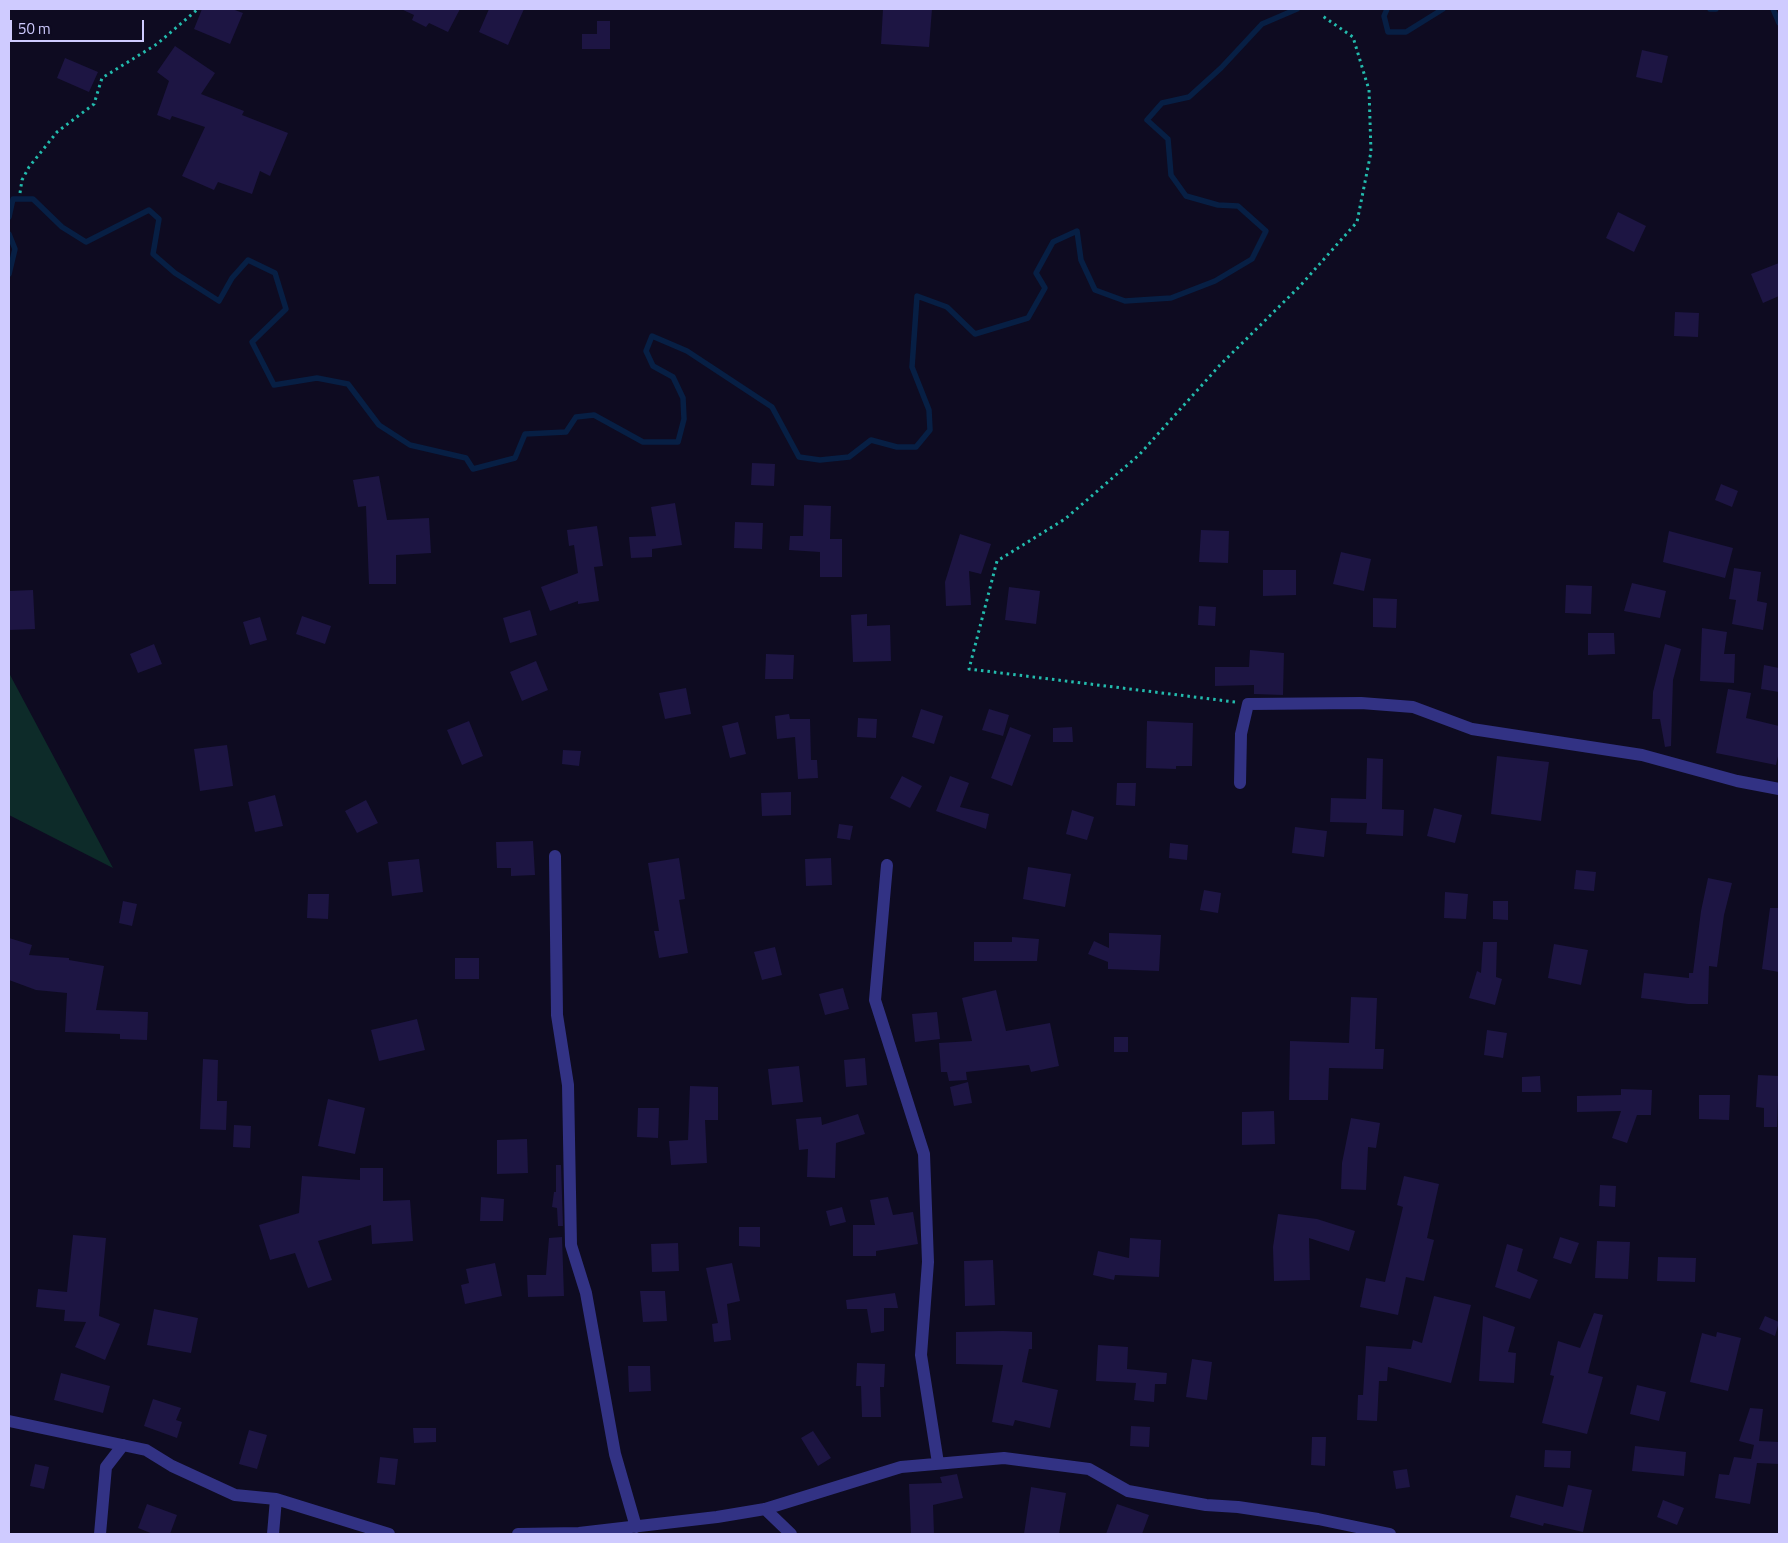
<!DOCTYPE html>
<style>
body{margin:0}
#map{position:relative;width:1788px;height:1543px;overflow:hidden;background:#0e0b21;font-family:"Titillium Web",sans-serif}
canvas{display:block}
.frame{position:absolute;inset:0;border:10px solid #cfcbff;pointer-events:none}
.scale{position:absolute;left:10px;top:20px;width:134px;height:22px;box-sizing:border-box;border:2px solid #cfcbff;border-top:0;padding-left:6px;font-size:15px;line-height:18px;white-space:nowrap;color:#cfcbff;-webkit-text-stroke:4px #0e0b21;paint-order:stroke}
</style>
<div id="map">
<canvas width="1788" height="1543"></canvas>
<div class="frame"></div>
<div class="scale">50 m</div>
</div>
<script>
const context = document.querySelector('canvas').getContext('2d');
context.lineJoin = 'round';
function paint(path, color) {
  context.fillStyle = color;
  context.fill(path, 'evenodd');
}
function toPath(rows) {
  const path = new Path2D();
  for (const r of rows) {
    path.moveTo(r[0], r[1]);
    for (let i = 2; i < r.length; i += 2) path.lineTo(r[i], r[i + 1]);
  }
  return path;
}
function trace(path, color, width, dash) {
  context.strokeStyle = color;
  context.lineWidth = width;
  context.lineCap = dash ? 'butt' : 'round';
  context.setLineDash(dash || []);
  context.stroke(path);
}
const green = toPath([
 [9,673,113,868,9,815]
]);
const stream = toPath([
 [1387,9,1384,16,1388,32,1406,32,1443,9],
 [1710,9,1716,9],
 [1773,9,1779,23],
 [9,217,13,199,33,199,62,227,86,242,149,210,159,219,153,254,175,273,219,301,232,278,248,260,275,273,286,309,252,342,274,385,317,378,348,384,379,425,410,445,466,458,473,469,515,458,525,434,566,432,576,417,594,415,643,442,678,442,684,419,683,398,673,377,653,366,646,351,652,336,687,351,772,407,799,457,820,460,849,457,871,440,897,447,916,447,930,430,929,410,912,367,917,296,947,307,975,334,1028,318,1045,288,1036,273,1053,242,1077,231,1081,260,1095,290,1125,301,1171,298,1215,281,1252,259,1266,231,1238,206,1218,205,1186,196,1171,175,1168,139,1147,120,1162,103,1189,97,1221,68,1262,24,1297,9],
 [9,234,15,249,9,274]
]);
const building = toPath([
 [202,9,232,9,243,13,230,44,194,29],
 [401,9,460,9,448,32,429,23,426,27,412,20,414,15],
 [489,9,524,9,508,45,479,32],
 [883,9,932,9,929,47,881,44],
 [597,21,610,21,610,49,582,49,582,34,597,34],
 [175,46,215,73,201,94,244,111,242,115,288,133,270,176,260,171,252,194,218,182,214,190,182,176,205,127,172,116,170,120,157,115,169,81,157,72],
 [1642,50,1668,56,1662,83,1636,77],
 [65,58,98,72,89,92,57,78],
 [1618,212,1646,226,1634,252,1606,238],
 [1779,263,1779,296,1763,303,1751,274],
 [1675,312,1699,313,1698,337,1674,336],
 [752,463,775,464,774,486,751,485],
 [379,476,387,520,429,518,431,553,396,555,396,584,369,584,366,506,358,507,353,480],
 [1721,484,1738,491,1732,507,1715,500],
 [675,503,682,545,652,549,652,557,631,558,629,537,656,536,651,507],
 [804,505,831,506,830,539,842,539,842,577,820,577,820,552,789,550,790,536,803,536],
 [735,522,763,523,762,549,734,548],
 [597,526,603,566,594,567,599,601,578,604,578,601,550,611,541,587,578,573,574,545,569,546,567,530],
 [1201,530,1229,531,1228,563,1199,562],
 [1669,531,1733,548,1725,578,1663,562],
 [960,534,991,544,981,574,969,571,971,605,946,606,945,582],
 [1341,552,1371,559,1364,591,1333,584],
 [1734,568,1761,572,1757,601,1767,603,1763,630,1732,624,1736,600,1729,599],
 [1263,570,1296,570,1296,595,1263,596],
 [1632,583,1666,591,1660,618,1624,611],
 [1566,585,1592,586,1591,614,1565,613],
 [1009,587,1040,591,1036,624,1005,620],
 [33,590,35,629,9,630,9,591],
 [1373,598,1397,599,1396,628,1373,627],
 [1199,606,1216,607,1215,626,1198,625],
 [530,610,537,635,510,643,503,618],
 [867,614,867,626,890,625,891,661,853,662,851,615],
 [302,616,331,626,325,644,296,634],
 [260,617,267,640,250,645,243,622],
 [1702,628,1727,632,1724,654,1735,654,1734,683,1700,681],
 [1588,633,1614,633,1615,654,1588,655],
 [154,644,162,664,138,673,130,654],
 [1665,644,1681,649,1673,680,1671,746,1665,747,1660,719,1652,719,1653,692],
 [1250,650,1284,653,1283,695,1254,694,1254,685,1215,686,1215,667,1249,667],
 [766,654,794,655,793,679,765,679],
 [536,661,548,690,522,701,510,672],
 [1764,665,1779,668,1779,692,1761,689],
 [686,688,691,714,665,719,659,693],
 [1728,689,1751,693,1746,718,1779,726,1779,752,1776,765,1716,753],
 [921,709,943,716,934,744,912,737],
 [989,709,1009,715,1003,736,982,730],
 [789,714,790,719,810,719,811,760,817,760,818,778,798,779,795,737,777,739,775,716],
 [858,718,877,719,876,738,857,737],
 [469,721,483,756,462,765,447,730],
 [1147,721,1193,723,1192,766,1176,766,1176,769,1146,768],
 [738,722,746,754,730,758,722,726],
 [1010,727,1031,735,1012,786,991,778],
 [1072,727,1073,742,1053,742,1053,728],
 [227,745,233,786,200,791,194,749],
 [563,750,581,751,579,766,562,764],
 [1497,756,1549,762,1541,821,1491,814],
 [1367,758,1383,759,1382,809,1404,810,1403,836,1366,834,1367,823,1330,822,1331,798,1366,799],
 [902,776,922,786,910,808,890,798],
 [950,776,969,783,960,807,989,814,986,829,936,811],
 [1117,783,1136,783,1135,806,1116,805],
 [791,792,791,815,762,816,761,793],
 [275,795,283,826,255,832,248,802],
 [366,800,378,823,357,833,345,811],
 [1434,808,1462,815,1455,843,1427,836],
 [1072,810,1094,817,1087,840,1066,834],
 [839,824,853,826,850,840,837,838],
 [1295,827,1327,831,1324,857,1292,853],
 [533,841,535,875,511,876,511,868,497,868,496,842],
 [1170,843,1188,845,1187,860,1169,858],
 [679,858,685,899,679,900,688,953,659,958,654,931,659,931,648,863],
 [831,858,832,885,806,886,805,859],
 [419,859,423,892,392,896,388,862],
 [1028,867,1071,874,1065,907,1023,899],
 [1576,870,1596,872,1594,891,1574,889],
 [1708,878,1732,883,1724,915,1717,967,1709,966,1708,1004,1688,1004,1641,998,1644,973,1689,978,1689,973,1693,973,1701,911],
 [1204,890,1221,893,1218,913,1200,910],
 [1445,892,1468,894,1466,919,1444,918],
 [308,894,329,894,328,919,307,918],
 [123,901,137,904,132,926,119,923],
 [1493,901,1508,901,1508,920,1493,919],
 [1770,908,1779,908,1779,972,1762,969],
 [1109,933,1161,935,1159,971,1108,969,1108,962,1088,954,1094,941,1109,948],
 [1012,937,1039,939,1037,961,974,961,974,942,1012,942],
 [9,938,32,945,29,955,69,958,69,960,104,966,96,1010,148,1012,147,1040,120,1039,120,1034,65,1032,67,993,36,990,9,980],
 [1483,942,1497,942,1496,977,1502,979,1495,1005,1469,998,1477,971,1481,973],
 [1554,944,1588,950,1581,985,1548,978],
 [775,947,782,975,762,980,754,952],
 [455,958,479,958,479,979,455,979],
 [843,988,849,1009,825,1015,819,994],
 [996,990,1006,1031,1050,1023,1059,1066,1031,1072,1029,1065,966,1072,967,1080,949,1081,947,1072,941,1072,939,1043,972,1041,962,998],
 [1351,997,1377,998,1375,1049,1384,1049,1383,1069,1329,1068,1328,1100,1289,1100,1290,1041,1349,1043],
 [937,1012,940,1039,915,1042,912,1014],
 [417,1019,425,1050,379,1061,371,1030],
 [1487,1030,1507,1033,1503,1058,1484,1055],
 [1114,1037,1128,1037,1128,1052,1114,1052],
 [865,1058,867,1085,846,1087,844,1060],
 [203,1059,218,1060,217,1101,227,1101,226,1130,200,1129],
 [799,1066,803,1102,772,1105,768,1069],
 [1758,1075,1779,1076,1777,1127,1764,1127,1764,1108,1756,1107],
 [1540,1076,1541,1092,1522,1092,1522,1077],
 [968,1082,972,1103,954,1106,950,1087],
 [690,1086,718,1087,718,1120,705,1120,707,1163,671,1165,669,1141,688,1140],
 [1621,1089,1652,1090,1651,1115,1637,1115,1627,1143,1612,1138,1621,1111,1577,1112,1577,1096,1621,1095],
 [1699,1095,1730,1095,1729,1120,1699,1119],
 [328,1099,365,1108,355,1154,318,1146],
 [638,1108,659,1108,658,1138,637,1137],
 [1274,1111,1275,1144,1242,1145,1242,1112],
 [858,1114,865,1134,836,1143,835,1178,807,1177,808,1149,799,1150,796,1119,821,1117,822,1125],
 [1351,1118,1380,1123,1376,1148,1368,1147,1366,1190,1341,1189,1342,1163],
 [234,1125,251,1126,250,1148,233,1147],
 [527,1139,528,1173,497,1174,497,1140],
 [556,1165,561,1165,563,1226,558,1226,557,1208,552,1207,554,1192,556,1192],
 [360,1168,383,1168,383,1201,410,1200,413,1241,372,1244,371,1225,318,1241,332,1280,308,1288,295,1253,270,1260,259,1225,299,1213,302,1176,360,1180],
 [1404,1176,1439,1184,1427,1238,1434,1240,1424,1281,1406,1277,1398,1315,1360,1307,1366,1278,1385,1282,1403,1207,1397,1205],
 [1600,1185,1616,1186,1615,1207,1599,1206],
 [481,1197,504,1199,503,1221,480,1221],
 [888,1197,893,1215,913,1212,918,1244,876,1251,876,1256,853,1256,853,1225,875,1225,870,1200],
 [842,1207,846,1222,830,1226,826,1211],
 [1278,1214,1317,1219,1355,1231,1349,1251,1309,1238,1310,1280,1274,1281,1273,1247],
 [739,1227,760,1227,760,1247,739,1246],
 [73,1235,106,1238,99,1316,120,1324,105,1360,75,1347,86,1322,64,1321,65,1310,36,1307,38,1289,67,1292],
 [562,1237,564,1296,528,1297,527,1275,546,1275,549,1238],
 [1560,1237,1579,1243,1571,1264,1553,1258],
 [1130,1238,1161,1240,1159,1277,1115,1275,1114,1280,1093,1275,1098,1251,1129,1258],
 [1597,1241,1630,1242,1628,1279,1595,1278],
 [678,1243,679,1271,652,1272,651,1244],
 [1507,1244,1523,1249,1517,1271,1538,1280,1530,1299,1495,1287],
 [1658,1257,1696,1258,1695,1282,1657,1281],
 [993,1260,995,1305,965,1306,964,1261],
 [495,1263,502,1296,465,1304,461,1285,469,1283,466,1269],
 [732,1263,740,1301,727,1304,731,1340,714,1342,712,1324,718,1323,706,1268],
 [640,1291,665,1291,667,1321,643,1322],
 [895,1293,898,1308,884,1308,884,1331,871,1333,867,1309,847,1309,846,1300],
 [1434,1296,1471,1305,1451,1383,1388,1367,1387,1381,1379,1381,1377,1421,1357,1420,1358,1395,1363,1395,1366,1346,1411,1349,1413,1340,1422,1343],
 [154,1309,198,1318,191,1353,147,1345],
 [1594,1313,1603,1315,1588,1373,1603,1377,1587,1434,1542,1423,1554,1376,1550,1375,1558,1341,1580,1348],
 [1483,1316,1515,1327,1508,1352,1516,1353,1514,1383,1479,1381],
 [1765,1316,1779,1322,1775,1336,1759,1329],
 [1003,1331,1032,1332,1032,1349,1029,1349,1022,1382,1058,1390,1050,1428,1015,1420,1013,1426,992,1422,1003,1365,956,1364,956,1332],
 [1717,1332,1741,1338,1728,1391,1690,1382,1702,1333,1716,1337],
 [1098,1345,1128,1347,1127,1369,1167,1373,1166,1384,1155,1384,1154,1402,1134,1400,1136,1383,1096,1381],
 [1192,1359,1212,1362,1207,1400,1186,1397],
 [857,1363,885,1364,884,1387,880,1387,881,1417,862,1417,861,1386,856,1386],
 [628,1366,650,1366,651,1391,629,1392],
 [61,1373,110,1386,103,1413,54,1400],
 [1637,1385,1666,1392,1659,1421,1630,1414],
 [153,1399,181,1408,176,1420,182,1422,177,1438,144,1426],
 [1750,1408,1763,1409,1759,1441,1779,1442,1779,1464,1757,1463,1750,1504,1715,1498,1719,1474,1729,1475,1734,1457,1751,1459,1754,1445,1739,1441],
 [1131,1426,1150,1427,1149,1447,1130,1446],
 [413,1428,436,1428,436,1442,414,1443],
 [249,1430,267,1435,257,1469,239,1464],
 [813,1431,831,1458,818,1466,801,1438],
 [1312,1437,1326,1437,1325,1466,1311,1465],
 [1635,1446,1686,1452,1684,1476,1632,1471],
 [1545,1450,1571,1451,1570,1468,1544,1467],
 [380,1457,398,1459,395,1485,377,1483],
 [35,1464,49,1467,44,1489,30,1486],
 [1407,1469,1410,1487,1396,1489,1393,1471],
 [957,1474,963,1498,933,1505,934,1534,911,1534,909,1484,942,1483,940,1477],
 [1568,1485,1592,1490,1583,1532,1544,1523,1543,1526,1510,1517,1516,1495,1563,1507],
 [1031,1487,1066,1493,1059,1534,1024,1534],
 [1663,1500,1684,1508,1677,1525,1657,1517],
 [147,1504,177,1515,170,1534,153,1534,138,1528],
 [1117,1504,1149,1515,1142,1534,1106,1534]
]);
const path = toPath([
 [20,193,22,180,29,167,57,132,94,104,102,78,157,44,198,9],
 [1235,702,969,669,997,561,1065,519,1139,455,1220,365,1300,286,1357,222,1371,152,1369,90,1353,37,1321,15]
]);
const street = toPath([
 [1240,783,1241,734,1248,704,1361,703,1413,707,1472,729,1642,755,1737,781,1779,789],
 [555,856,557,1015,568,1085,571,1245,586,1293,615,1454,636,1527],
 [887,865,875,1000,924,1154,928,1262,921,1355,938,1463],
 [9,1421,146,1450,172,1466,235,1495,276,1499,389,1534],
 [765,1509,791,1534],
 [100,1534,106,1467,123,1445],
 [273,1534,276,1499],
 [518,1534,579,1533,717,1517,765,1509,901,1467,1004,1458,1089,1469,1128,1491,1206,1505,1238,1507,1318,1519,1390,1534]
]);
paint(green, '#0d2b29');
trace(stream, '#071f44', 5.5);
paint(building, '#1d1543');
trace(path, '#23bbad', 3, [2.5, 4]);
trace(street, '#323284', 12);
</script>
